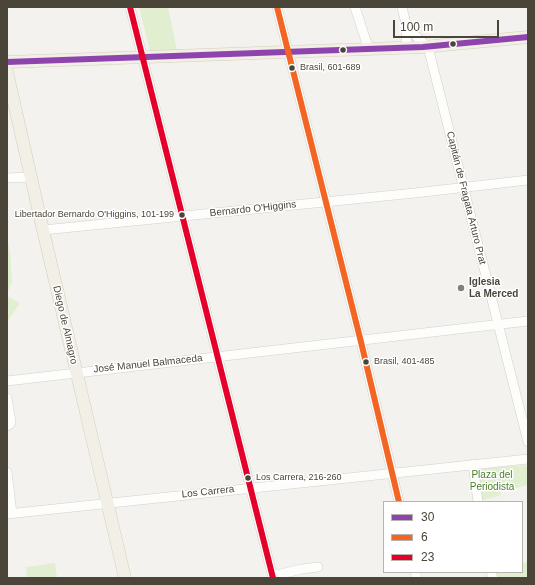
<!DOCTYPE html>
<meta charset="utf-8">
<style>
body{margin:0}
#map{position:relative;width:535px;height:585px;overflow:hidden;background:#f4f2ee;font-family:Arial,sans-serif}
canvas{display:block}
.frame{position:absolute;inset:0;border:8px solid #4b4439;pointer-events:none}
.legend{position:absolute;left:383px;top:501px;width:140px;height:72px;box-sizing:border-box;background:#fff;border:1px solid #b7b4b0;margin:0;padding:5px 7px;list-style:none;font-size:12px;color:#4b4439}
.legend li{display:flex;align-items:center;gap:8px;height:20px}
.legend b{width:20px;border:1px solid #b7b4b0}
.scale{position:absolute;left:393px;top:20px;width:106px;height:18px;box-sizing:border-box;border:2px solid #4b4439;border-top:0;padding-left:5px;font-size:12px;line-height:14px;white-space:nowrap;color:#4b4439;-webkit-text-stroke:3px #fff;paint-order:stroke}
</style>
<div id="map">
<canvas width="535" height="585"></canvas>
<div class="frame"></div>
<ul class="legend">
<li><b style="height:5px;background:#8e44ad"></b>30</li>
<li><b style="height:5px;background:#f26522"></b>6</li>
<li><b style="height:5px;background:#e4002b"></b>23</li>
</ul>
<div class="scale">100 m</div>
</div>
<script>
const context = document.querySelector('canvas').getContext('2d');
context.lineJoin = 'round';
function paint(path, color) {
  context.fillStyle = color;
  context.fill(path, 'evenodd');
}
function toPath(rows) {
  const path = new Path2D();
  for (const r of rows) {
    path.moveTo(r[0], r[1]);
    for (let i = 2; i < r.length; i += 2) path.lineTo(r[i], r[i + 1]);
  }
  return path;
}
function trace(path, color, width, dash) {
  context.strokeStyle = color;
  context.lineWidth = width;
  context.lineCap = dash ? 'butt' : 'round';
  context.setLineDash(dash || []);
  context.stroke(path);
}
function write(font, color, halo, rows, align = 'center') {
  context.font = font + ' Arial,sans-serif';
  context.lineWidth = 3;
  context.setLineDash([]);
  context.textBaseline = 'middle';
  context.strokeStyle = halo;
  context.fillStyle = color;
  for (const [text, x, y, turn = 0] of rows) {
    context.save();
    context.translate(x, y);
    context.rotate((+turn || 0) * Math.PI / 180);
    context.textAlign = isNaN(turn) ? turn : align;
    if (halo) context.strokeText(text, 0, 0);
    context.fillText(text, 0, 0);
    context.restore();
  }
}
const green = toPath([
 [139,7,168,7,177,50,150,51],
 [7,238,10,252,12,281,7,294],
 [7,296,20,303,7,322],
 [525,465,528,466,528,485,500,492,501,495,480,501,478,469],
 [528,562,528,578,495,578,493,572,522,572,522,563],
 [55,563,57,578,27,578,26,567]
]);
const minor = toPath([
 [130,7,273,578],
 [277,7,361,342,399,502],
 [355,7,367,44],
 [402,7,407,28,406,48],
 [407,28,428,47,528,442],
 [7,178,31,177],
 [43,230,415,193,528,180],
 [7,381,528,321],
 [7,398,11,422,10,424,7,426],
 [473,464,478,502],
 [7,472,12,513],
 [7,514,528,459],
 [415,572,417,578],
 [491,572,493,578],
 [272,576,302,569,318,567]
]);
const major = toPath([
 [7,62,423,47,528,37],
 [7,72,43,230,125,578]
]);
const bus1 = toPath([
 [7,62,423,47,528,37]
]);
const bus2 = toPath([
 [277,7,361,342,399,502]
]);
const bus3 = toPath([
 [130,7,273,578]
]);
const markers = [
 [453,44,3.5,"#4b4439"],
 [343,50,3.5,"#4b4439"],
 [292,68,3.5,"#4b4439"],
 [182,215,3.5,"#4b4439"],
 [461,288,4,"#868178"],
 [366,362,3.5,"#4b4439"],
 [248,478,3.5,"#4b4439"]
];
const busNames = [
 ["Brasil, 601-689",300,68],
 ["Libertador Bernardo O'Higgins, 101-199",174,215,"right"],
 ["Brasil, 401-485",374,362],
 ["Los Carrera, 216-260",256,478]
];
const streetNames = [
 ["Capitán de Fragata Arturo Prat",466,198,76],
 ["Bernardo O'Higgins",253,209,-6],
 ["Diego de Almagro",65,325,77],
 ["José Manuel Balmaceda",148,364,-6],
 ["Los Carrera",208,492,-6]
];
const poiNames = [
 ["Iglesia",469,282],
 ["La Merced",469,294]
];
const parkNames = [
 ["Plaza del",492,475],
 ["Periodista",492,487]
];
paint(green, '#e1eecf');
trace(minor, '#d2d0cb', 10);
trace(major, '#d6cebb', 13);
trace(minor, '#fdfdfc', 9);
trace(major, '#f2efe6', 12);
trace(bus1, '#8e44ad', 6);
trace(bus2, '#f26522', 6);
trace(bus3, '#e4002b', 6);
for (const [x, y, r, color] of markers) {
  const dot = new Path2D();
  dot.arc(x, y, r, 0, 2 * Math.PI);
  context.fillStyle = color;
  context.fill(dot);
  trace(dot, '#fff', 1.5);
}
write('9px', '#4b4439', '#fff', busNames, 'left');
write('10px', '#4b4439', '#fff', streetNames);
write('bold 10px', '#4b4439', '#fff', poiNames, 'left');
write('10px', '#4a7f2a', '#fff', parkNames);
</script>
